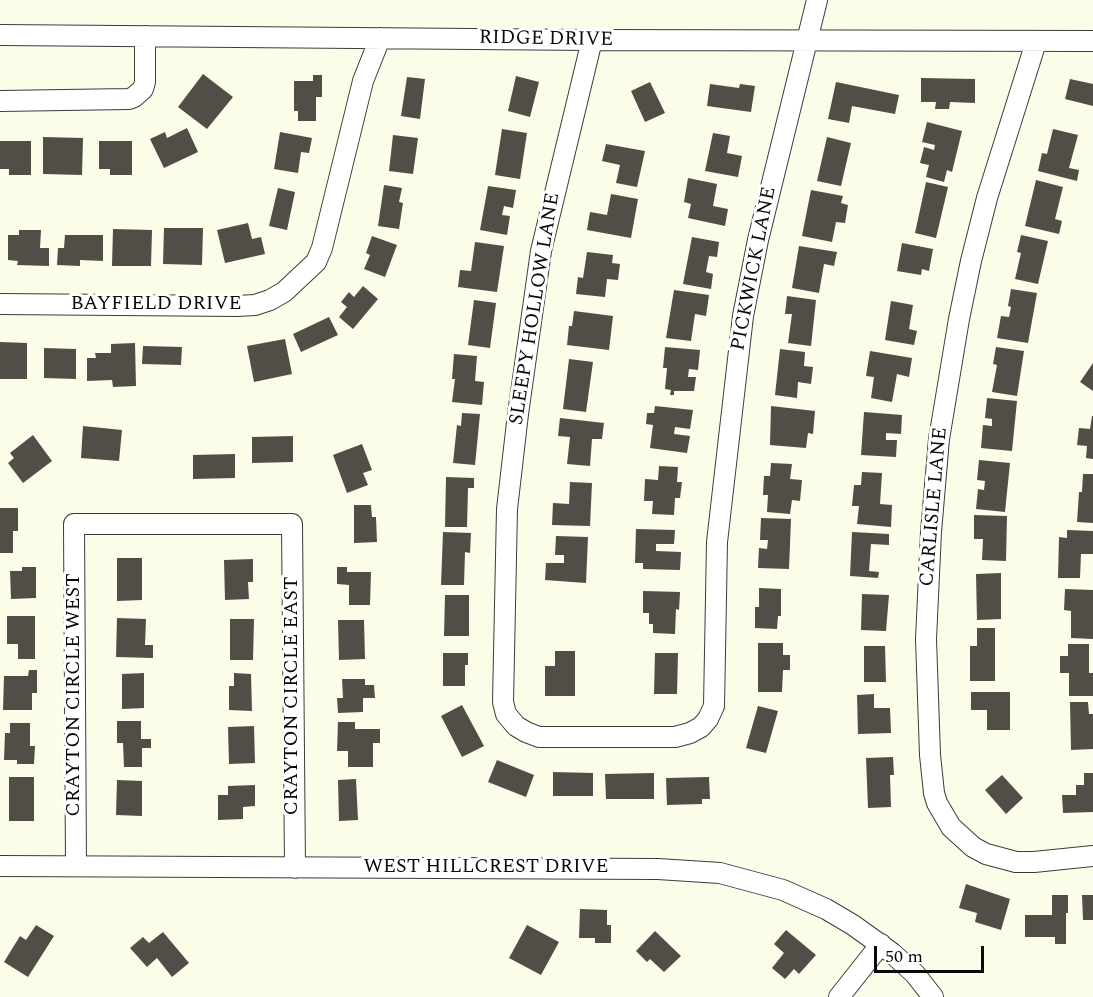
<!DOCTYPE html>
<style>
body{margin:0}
#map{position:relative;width:1093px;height:997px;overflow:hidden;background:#fbfde8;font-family:Spectral,serif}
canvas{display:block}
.scale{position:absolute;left:874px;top:946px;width:110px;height:27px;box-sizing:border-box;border:3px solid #090909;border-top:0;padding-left:8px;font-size:18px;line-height:21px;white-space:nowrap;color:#090909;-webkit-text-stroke:4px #fff;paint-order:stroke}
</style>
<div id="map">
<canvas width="1093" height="997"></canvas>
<div class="scale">50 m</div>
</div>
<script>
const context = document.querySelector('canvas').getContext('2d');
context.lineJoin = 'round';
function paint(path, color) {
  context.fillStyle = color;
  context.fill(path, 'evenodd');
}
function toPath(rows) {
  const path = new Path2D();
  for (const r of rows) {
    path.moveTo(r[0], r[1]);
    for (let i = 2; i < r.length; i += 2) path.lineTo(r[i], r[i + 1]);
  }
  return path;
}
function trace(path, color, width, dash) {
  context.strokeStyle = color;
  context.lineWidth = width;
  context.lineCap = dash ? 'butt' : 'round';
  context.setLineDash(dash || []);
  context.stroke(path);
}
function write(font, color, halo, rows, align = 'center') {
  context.font = font + ' Spectral,serif';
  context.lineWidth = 6;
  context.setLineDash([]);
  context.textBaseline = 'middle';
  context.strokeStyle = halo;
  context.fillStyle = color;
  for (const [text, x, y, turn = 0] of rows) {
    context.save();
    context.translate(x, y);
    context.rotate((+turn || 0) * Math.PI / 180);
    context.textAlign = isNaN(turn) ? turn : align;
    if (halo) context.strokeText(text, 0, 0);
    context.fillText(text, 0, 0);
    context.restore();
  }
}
const building = toPath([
 [203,74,233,97,207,129,178,107],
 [313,75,322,75,322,97,316,97,316,121,298,121,298,111,294,111,294,81,313,81],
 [516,76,539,82,530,117,508,111],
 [407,77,425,79,420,119,401,116],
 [921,78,975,79,975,103,950,102,949,109,935,109,936,102,921,102],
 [1070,79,1093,84,1093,106,1065,99],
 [650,82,665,113,645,122,631,91],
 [836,82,899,95,895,114,852,106,849,123,828,119],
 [710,84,739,88,740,84,755,86,751,112,707,106],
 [927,122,962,131,952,172,947,170,944,182,926,177,929,165,920,163,924,147,934,150,935,145,922,142],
 [187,128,198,152,164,168,150,139,165,132,167,138],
 [502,129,527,133,520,179,495,175],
 [1053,129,1078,135,1069,168,1079,170,1077,181,1038,171,1042,153,1047,154],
 [280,132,312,138,309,153,301,152,298,173,274,169],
 [713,133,730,136,727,153,742,156,738,177,705,171],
 [393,135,418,138,413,174,389,171],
 [43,137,83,138,82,175,43,174],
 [827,137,851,143,841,186,817,181],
 [0,141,31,141,31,175,9,175,9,169,0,169],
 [99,141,132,141,132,175,110,175,110,169,99,169],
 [606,144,645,151,637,187,616,183,620,165,602,161],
 [688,178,717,184,713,206,728,209,725,226,688,218,691,204,684,202],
 [1036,180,1063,187,1055,219,1062,221,1059,234,1025,226],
 [926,182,948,187,936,238,915,233],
 [384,185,402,188,399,202,403,203,399,229,378,226],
 [488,186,516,190,513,208,504,206,502,215,510,216,507,235,480,230],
 [278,188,295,192,287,230,269,226],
 [811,190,843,196,841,203,848,205,845,223,836,222,832,242,802,236],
 [611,194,638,199,631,238,587,230,590,212,607,215],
 [248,223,252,239,261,237,265,254,225,263,217,230],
 [164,228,203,228,202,265,163,264],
 [113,229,152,230,151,266,112,266],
 [19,230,41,230,40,248,49,248,49,266,17,265,18,261,8,260,8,235,19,235],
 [65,235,103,235,103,261,80,260,80,266,57,265,58,248,64,248],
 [1021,235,1048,241,1038,284,1015,279,1021,253,1017,252],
 [372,236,397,245,385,277,364,269,370,255,366,253],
 [692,237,719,242,717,257,709,256,706,272,713,274,711,289,683,284],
 [475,242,504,246,497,292,458,287,460,270,471,271],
 [902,243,933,249,929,271,922,269,921,275,897,271],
 [799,246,837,252,834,266,824,264,819,293,792,288],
 [587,252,613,255,612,263,620,264,618,280,607,279,605,297,576,294,578,277,583,278],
 [363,286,378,299,353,329,339,317,347,307,341,302,349,292,354,297],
 [1011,289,1037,293,1028,343,997,338,1001,316,1009,317,1011,307,1008,306],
 [674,290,709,295,706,316,695,314,691,341,666,338],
 [787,296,816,300,811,346,788,343,792,314,785,314],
 [474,300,496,303,490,348,468,345],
 [891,301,913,305,909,329,917,331,914,345,885,340],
 [574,311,613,316,609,350,567,345,569,326,572,326],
 [329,317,338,335,301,352,293,334],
 [285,339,292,374,254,382,247,346],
 [0,342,27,343,27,379,0,379],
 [135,343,136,386,113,387,112,380,87,381,87,358,96,358,95,353,111,353,111,344],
 [143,346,182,347,181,365,142,364],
 [665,347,700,350,698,370,689,369,688,377,696,377,694,391,674,391,674,395,670,395,671,390,665,389,667,368,663,368],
 [996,347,1024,351,1017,396,992,392,997,365,993,364],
 [44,348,76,349,76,379,44,378],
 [780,349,805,352,804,366,813,367,811,384,798,382,797,398,775,395],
 [870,351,912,358,909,377,897,374,892,402,871,398,874,377,866,376],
 [454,354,477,356,475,381,484,382,482,405,452,402,455,379,452,379],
 [569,359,593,362,586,412,563,409],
 [1093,363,1093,391,1080,382],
 [987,398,1017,401,1012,451,981,448,983,425,992,426,992,419,985,418],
 [655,406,693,410,690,429,675,427,674,434,690,436,687,453,650,448,653,425,646,424,647,413,654,413],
 [771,406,815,411,813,434,808,433,806,448,770,445],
 [864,412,902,415,901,434,886,433,886,440,897,440,896,457,861,455],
 [462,413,480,414,475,465,453,463,457,425,461,426],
 [1092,416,1093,416,1093,459,1086,458,1087,446,1077,445,1079,428,1090,429],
 [560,418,604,423,602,439,592,439,590,466,567,464,570,437,558,436],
 [83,426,122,430,119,461,81,458],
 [33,435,52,461,23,483,8,463,14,458,10,453],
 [293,436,293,462,252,463,252,437],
 [362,444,372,470,363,473,368,485,347,493,333,455],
 [235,454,235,478,193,479,193,455],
 [979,460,1010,463,1005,512,976,509,978,489,984,490,985,481,977,480],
 [771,463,792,464,790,479,802,480,800,501,792,500,790,514,767,512,768,495,763,495,764,476,770,476],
 [659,466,678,467,677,482,682,482,680,498,675,498,674,515,652,514,653,501,644,501,645,479,658,480],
 [862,472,882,473,880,504,892,505,891,527,857,524,859,506,852,506,854,485,861,485],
 [1083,474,1093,474,1093,523,1077,522,1079,492,1082,492],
 [446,477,474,478,474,488,468,488,467,527,445,527],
 [570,482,592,483,590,526,552,525,553,503,569,504],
 [354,505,371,505,372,517,376,517,377,542,354,543],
 [0,508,18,508,18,531,13,531,13,553,0,553],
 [974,515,1007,516,1006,561,982,560,983,539,974,539],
 [761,518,791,519,789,569,758,568,759,548,767,549,768,540,760,540],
 [636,529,675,530,674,544,656,544,656,551,681,552,680,570,643,569,643,563,635,563],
 [1067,530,1093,531,1093,554,1081,554,1080,578,1058,578,1059,537,1067,538],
 [443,532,471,533,470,553,465,552,464,585,441,585],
 [852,532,889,534,889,545,871,544,869,571,879,572,878,578,850,576],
 [556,536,588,537,586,583,545,580,546,563,564,563,564,555,555,555],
 [117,558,142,558,142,600,117,601],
 [253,559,253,582,248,582,249,599,225,600,224,560],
 [22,567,36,567,36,598,11,599,10,571,22,571],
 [337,567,347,567,347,572,371,572,370,605,349,605,349,585,337,584],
 [1001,573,1001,619,977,620,976,574],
 [759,588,781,589,781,616,778,616,777,629,755,628,755,607,759,607],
 [1065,589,1093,590,1093,639,1071,638,1071,611,1064,610],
 [643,591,680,592,679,610,676,609,675,634,653,633,653,624,649,624,649,613,643,613],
 [862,594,889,595,886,631,861,630],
 [445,595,469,595,469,636,444,636],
 [7,616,35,616,35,659,18,659,18,644,7,644],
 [117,618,146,619,145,645,153,645,153,658,116,657],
 [230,619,254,619,253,660,230,660],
 [338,620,364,620,365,659,339,660],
 [977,628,995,628,995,681,970,681,970,646,977,646],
 [758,643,783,643,783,655,790,655,790,670,783,670,782,692,758,692],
 [1068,644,1089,644,1089,673,1093,673,1093,696,1069,696,1069,673,1060,673,1060,656,1068,656],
 [864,646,885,646,886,682,864,682],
 [555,651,575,651,575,696,545,696,545,666,555,666],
 [443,653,468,653,468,665,465,665,465,686,443,686],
 [655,653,678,653,677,694,654,694],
 [29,670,37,670,37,693,32,693,32,710,3,710,4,676,28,676],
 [144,673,144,708,122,709,122,674],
 [234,673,251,674,252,711,229,710,229,686,234,686],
 [342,679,365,679,365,685,374,685,375,698,363,698,363,712,338,713,337,698,343,698],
 [971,692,1010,692,1010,730,987,730,987,710,971,710],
 [874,694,874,708,890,708,891,733,858,734,857,695],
 [1070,702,1088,702,1089,714,1093,714,1093,749,1071,750],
 [462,705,484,746,462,757,441,716],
 [758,706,778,711,766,753,746,748],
 [117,721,141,721,141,739,151,739,151,748,142,748,142,767,124,767,123,743,117,743],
 [338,722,355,722,355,729,380,729,380,743,373,743,373,767,348,767,348,751,337,751],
 [10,723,30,723,30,746,35,746,34,764,17,764,17,760,4,760,5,733,10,733],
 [254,726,255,763,229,764,228,727],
 [893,757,894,775,890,775,891,807,868,808,866,758],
 [497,760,534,775,526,797,488,782],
 [553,772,593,773,593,796,553,796],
 [654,773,654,799,606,799,605,774],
 [1084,773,1093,773,1093,812,1063,813,1062,795,1076,795,1076,785,1084,785],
 [1002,775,1023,798,1006,814,985,790],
 [9,777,34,777,34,821,9,821],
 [709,777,710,799,702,799,702,804,667,805,666,778],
 [356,779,358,820,339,821,338,780],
 [117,780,142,781,142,816,116,815],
 [255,785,255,806,243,807,243,819,218,820,218,795,228,795,228,786],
 [966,884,1010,899,1001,930,975,922,977,913,959,908],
 [1052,895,1068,895,1068,913,1066,913,1066,944,1055,944,1055,937,1025,937,1025,915,1052,915],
 [1082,895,1093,895,1093,920,1083,920],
 [580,909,607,910,607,925,611,925,611,943,595,943,595,938,579,938],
 [36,925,54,936,28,977,4,962,20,936,26,940],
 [527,925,559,942,541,975,509,958],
 [786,930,816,955,799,974,794,969,785,979,772,968,784,953,774,944],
 [655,931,681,956,664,972,650,959,647,962,636,951],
 [163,932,189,963,172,977,157,958,147,967,130,948,143,937,149,943]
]);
const minor = toPath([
 [0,35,592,40,1093,41],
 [592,40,541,251,518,414,507,509,503,702,506,714,516,726,526,732,539,737,675,737,690,733,701,727,708,719,714,706,717,542,743,316,758,240,817,0],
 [1036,42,987,198,971,261,959,319,939,439,931,532,926,639,930,755,934,793,937,803,951,827,973,847,986,854,1016,862,1034,862,1093,856],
 [0,101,129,99,134,97,143,89,145,82,145,36],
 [0,304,237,306,255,305,270,300,284,292,316,262,322,248,363,81,380,38],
 [0,866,658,869,720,873,783,890,826,909,853,925,892,953,915,974,933,997],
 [76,866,74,524,292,524,295,868],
 [839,997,881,944]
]);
const streetNames = [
 ["RIDGE DRIVE",546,40,1],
 ["PICKWICK LANE",755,269,-79],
 ["BAYFIELD DRIVE",156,305],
 ["SLEEPY HOLLOW LANE",536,309,-81],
 ["CARLISLE LANE",935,507,-85],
 ["CRAYTON CIRCLE WEST",75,695,-90],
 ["CRAYTON CIRCLE EAST",293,696,-90],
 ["WEST HILLCREST DRIVE",486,868]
];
paint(building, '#514e47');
trace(minor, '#3c3c3c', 22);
trace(minor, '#fff', 20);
write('20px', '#090909', '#fff', streetNames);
</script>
